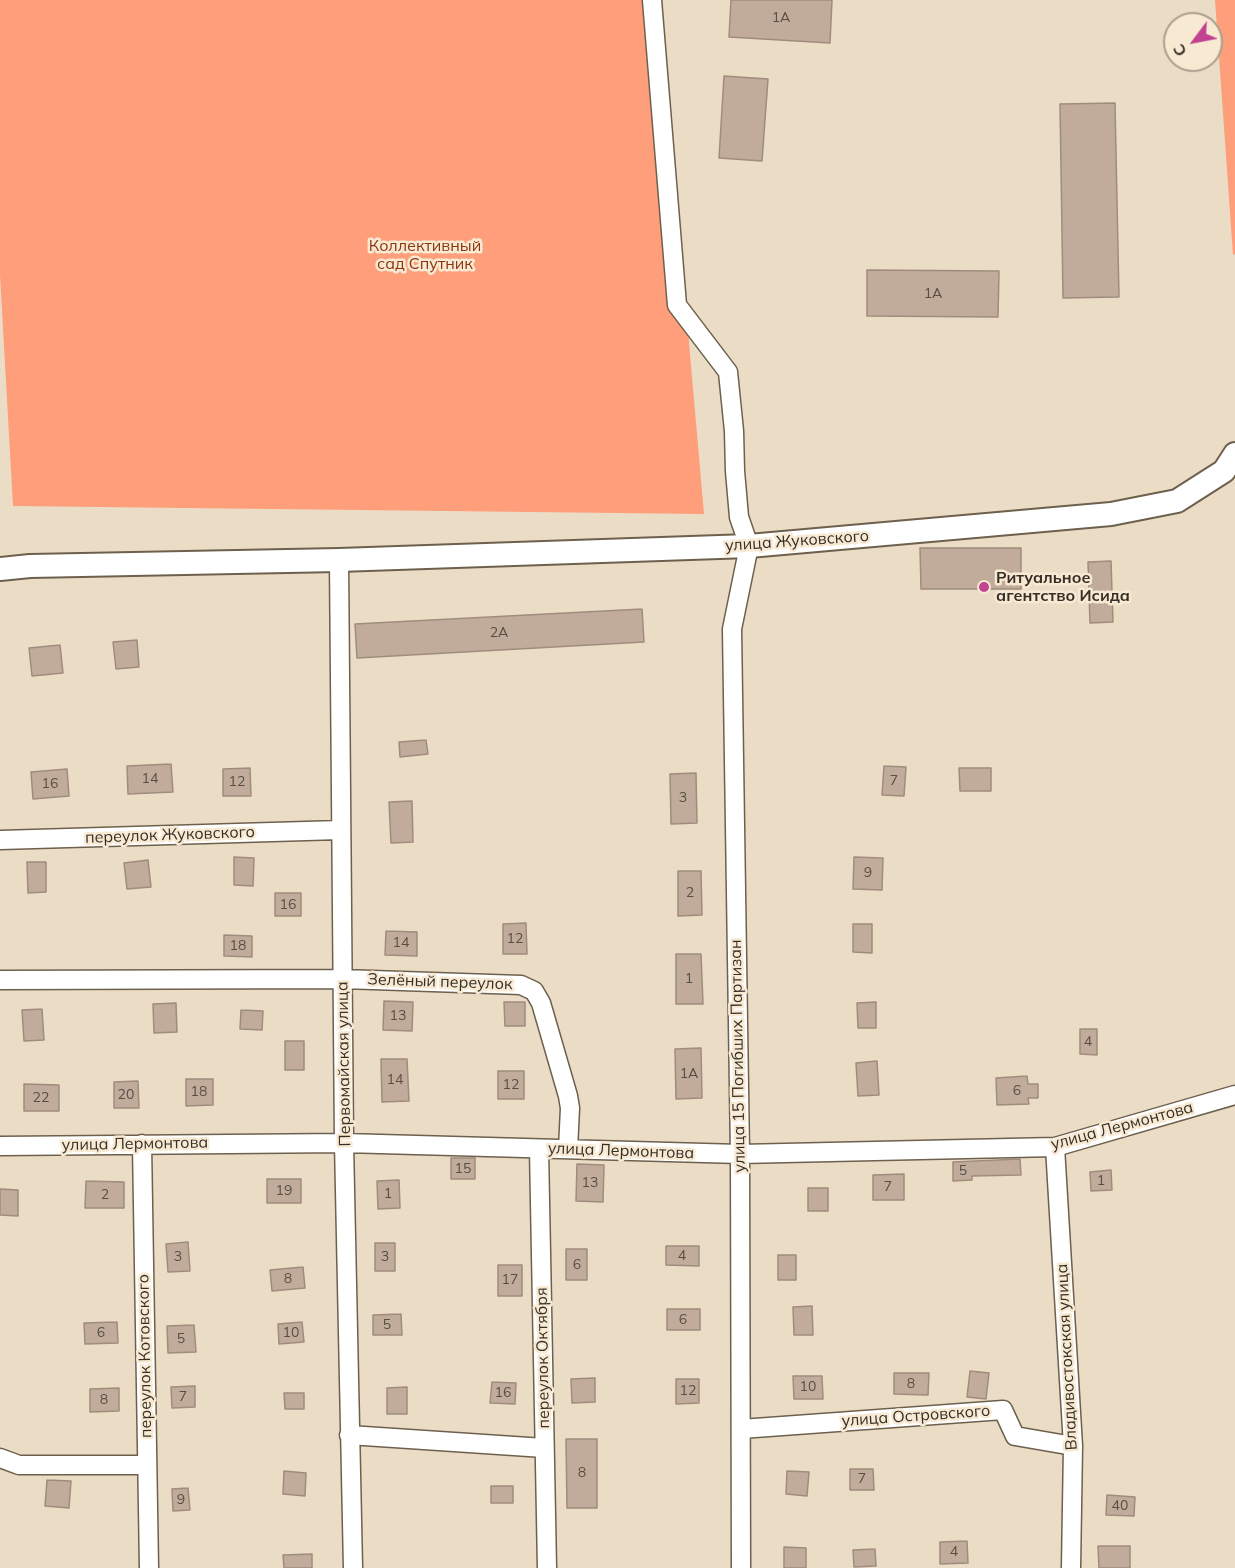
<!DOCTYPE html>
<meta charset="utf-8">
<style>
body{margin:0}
#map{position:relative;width:1235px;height:1568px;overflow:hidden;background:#ebdcc6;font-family:Mulish,sans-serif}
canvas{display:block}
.north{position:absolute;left:1163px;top:12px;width:60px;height:60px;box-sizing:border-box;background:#f8e9d3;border:2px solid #aa9f8e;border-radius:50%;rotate:238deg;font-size:16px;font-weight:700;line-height:24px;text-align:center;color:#352f27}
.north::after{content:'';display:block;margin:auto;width:21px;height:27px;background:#c14391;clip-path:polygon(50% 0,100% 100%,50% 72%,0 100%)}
</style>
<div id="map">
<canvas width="1235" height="1568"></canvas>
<div class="north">С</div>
</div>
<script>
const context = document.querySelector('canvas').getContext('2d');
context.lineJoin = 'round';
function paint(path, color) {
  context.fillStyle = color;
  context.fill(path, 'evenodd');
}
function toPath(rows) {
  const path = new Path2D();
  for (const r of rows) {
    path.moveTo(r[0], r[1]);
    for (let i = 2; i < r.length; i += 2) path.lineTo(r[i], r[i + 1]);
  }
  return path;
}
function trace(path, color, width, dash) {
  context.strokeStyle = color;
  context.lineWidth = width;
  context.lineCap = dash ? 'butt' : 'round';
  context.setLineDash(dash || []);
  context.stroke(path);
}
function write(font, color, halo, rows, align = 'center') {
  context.font = font + ' Mulish,sans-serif';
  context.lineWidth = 5;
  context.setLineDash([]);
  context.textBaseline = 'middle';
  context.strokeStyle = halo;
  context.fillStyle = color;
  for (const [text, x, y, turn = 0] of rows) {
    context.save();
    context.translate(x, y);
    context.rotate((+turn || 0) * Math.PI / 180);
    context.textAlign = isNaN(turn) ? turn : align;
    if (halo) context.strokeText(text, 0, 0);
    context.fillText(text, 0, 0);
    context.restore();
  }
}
const green = toPath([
 [0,0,659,0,704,514,13,506,0,275],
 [1215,0,1235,0,1235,254,1233,255]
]);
const building = toPath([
 [731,0,832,0,830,43,729,37,731,0],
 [724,76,768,79,762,161,719,158,724,76],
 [1115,103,1119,297,1063,298,1060,104,1115,103],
 [867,270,999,271,998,317,867,316,867,270],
 [920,548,1021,548,1021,589,921,589,920,548],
 [1111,561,1113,622,1090,623,1088,562,1111,561],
 [642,609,644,642,357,658,355,624,642,609],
 [137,640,139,667,116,669,113,642,137,640],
 [60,645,63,673,32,676,29,648,60,645],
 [426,740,428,754,400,757,399,742,426,740],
 [171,764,173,792,128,794,127,766,171,764],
 [884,766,906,767,904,796,882,795,884,766],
 [250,768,251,796,223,796,223,769,250,768],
 [959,768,991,768,991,791,960,791,959,768],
 [67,769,69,796,33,799,31,772,67,769],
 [696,773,697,823,671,824,670,774,696,773],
 [412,801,413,842,391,843,389,802,412,801],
 [234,857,254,858,253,886,234,885,234,857],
 [854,857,883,858,882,890,853,889,854,857],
 [148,860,151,887,127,889,124,863,148,860],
 [27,862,46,862,46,892,28,893,27,862],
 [678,871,701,871,702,915,678,916,678,871],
 [275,893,301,893,301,916,275,916,275,893],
 [526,923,527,954,503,954,503,924,526,923],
 [853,924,872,924,872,953,853,952,853,924],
 [386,931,417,932,417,956,385,955,386,931],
 [224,935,252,936,252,957,224,956,224,935],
 [676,954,701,954,703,1004,676,1004,676,954],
 [384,1001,413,1002,412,1031,383,1030,384,1001],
 [504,1002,525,1002,525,1026,505,1026,504,1002],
 [876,1002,876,1028,858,1028,857,1003,876,1002],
 [176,1003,177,1032,154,1033,153,1004,176,1003],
 [42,1009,44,1040,24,1041,22,1010,42,1009],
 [241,1010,263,1011,262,1030,240,1029,241,1010],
 [1080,1029,1097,1029,1097,1055,1080,1054,1080,1029],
 [285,1041,304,1041,304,1070,285,1070,285,1041],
 [701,1048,702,1098,676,1099,675,1049,701,1048],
 [381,1059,407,1059,409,1101,382,1102,381,1059],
 [877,1061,879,1095,858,1096,856,1063,877,1061],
 [498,1071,524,1071,524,1099,498,1099,498,1071],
 [1027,1076,1028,1084,1038,1084,1038,1098,1028,1098,1029,1104,997,1105,996,1078,1027,1076],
 [186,1079,213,1079,213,1105,186,1106,186,1079],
 [138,1081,139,1108,114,1108,114,1082,138,1081],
 [24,1084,59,1085,59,1111,24,1111,24,1084],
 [451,1158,475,1158,475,1179,451,1179,451,1158],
 [1020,1159,1021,1175,972,1176,972,1180,953,1181,953,1162,1020,1159],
 [577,1164,604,1165,603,1202,576,1201,577,1164],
 [1111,1170,1112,1190,1091,1191,1090,1172,1111,1170],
 [904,1174,904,1200,873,1200,873,1175,904,1174],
 [267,1179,301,1179,301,1203,267,1203,267,1179],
 [399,1180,400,1208,378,1209,377,1181,399,1180],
 [86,1181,124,1182,124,1208,85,1208,86,1181],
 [808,1188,828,1188,828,1211,808,1211,808,1188],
 [0,1189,18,1190,18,1216,0,1215,0,1189],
 [188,1242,190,1271,168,1272,166,1244,188,1242],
 [375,1243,395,1243,395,1271,375,1271,375,1243],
 [666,1246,699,1246,699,1266,666,1265,666,1246],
 [566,1249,587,1249,587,1280,566,1280,566,1249],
 [778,1255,796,1255,796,1280,778,1280,778,1255],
 [498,1265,522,1265,522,1296,498,1296,498,1265],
 [303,1267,305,1288,272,1291,270,1270,303,1267],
 [812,1306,813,1335,794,1335,793,1307,812,1306],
 [667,1309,700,1309,700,1330,667,1330,667,1309],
 [401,1314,402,1335,373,1335,373,1315,401,1314],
 [117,1322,118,1343,85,1344,84,1323,117,1322],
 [302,1322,304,1342,279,1344,278,1324,302,1322],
 [194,1325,196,1352,168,1353,167,1326,194,1325],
 [970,1371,989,1373,986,1399,967,1397,970,1371],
 [894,1373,929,1373,928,1395,894,1394,894,1373],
 [793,1376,822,1376,823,1399,794,1399,793,1376],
 [595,1378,595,1402,572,1403,571,1379,595,1378],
 [676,1379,699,1379,699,1403,676,1404,676,1379],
 [492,1382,516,1383,515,1404,490,1403,492,1382],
 [195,1386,195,1407,172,1408,171,1387,195,1386],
 [407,1387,407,1414,387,1414,387,1388,407,1387],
 [119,1388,119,1411,90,1412,90,1389,119,1388],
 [284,1393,304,1393,304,1409,285,1409,284,1393],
 [566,1439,597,1439,597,1508,567,1508,566,1439],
 [850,1469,873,1469,874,1490,850,1490,850,1469],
 [284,1471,306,1473,305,1496,283,1494,284,1471],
 [787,1471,809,1472,807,1496,786,1494,787,1471],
 [47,1480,71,1481,69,1508,45,1506,47,1480],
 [491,1486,513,1486,513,1503,491,1503,491,1486],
 [188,1488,190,1510,173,1511,172,1489,188,1488],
 [1107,1495,1135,1497,1134,1516,1106,1515,1107,1495],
 [967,1541,968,1563,940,1564,940,1542,967,1541],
 [1098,1546,1130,1546,1130,1568,1099,1568,1098,1546],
 [784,1547,806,1548,806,1568,784,1568,784,1547],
 [875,1549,876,1566,854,1567,853,1550,875,1549],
 [312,1554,312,1568,284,1568,283,1555,312,1554]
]);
const minor = toPath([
 [652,0,677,305,728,372,734,431,735,471,739,517,749,546,732,629,740,1154,741,1568],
 [339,560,344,1143,353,1568],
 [0,840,340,830],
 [0,980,343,979,521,985,534,991,541,1003,568,1096,570,1108,568,1149],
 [142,1144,149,1568],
 [0,1146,344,1143,740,1154,1055,1147,1235,1095],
 [1055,1147,1073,1446,1071,1568],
 [539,1149,547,1568],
 [741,1429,1003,1410,1015,1436,1073,1446],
 [349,1435,544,1448],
 [0,1458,19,1465,146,1465]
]);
const tertiary = toPath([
 [0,569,30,566,339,560,749,546,1111,514,1177,501,1224,471,1235,454]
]);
const markers = [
 [984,587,6,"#c14391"]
];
const numberNames = [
 ["1А",781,18],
 ["1А",933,294],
 ["2А",499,633],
 ["14",150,779],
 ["7",894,781],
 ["12",237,782],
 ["16",50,784],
 ["3",683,798],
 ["9",868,873],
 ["2",690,893],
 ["16",288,905],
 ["12",515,939],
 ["14",401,943],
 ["18",238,946],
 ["1",689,979],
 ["13",398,1016],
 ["4",1088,1042],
 ["1А",689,1074],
 ["14",395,1080],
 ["12",511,1085],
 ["6",1017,1091],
 ["18",199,1092],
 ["20",126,1095],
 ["22",41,1098],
 ["15",463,1169],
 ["5",963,1171],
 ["1",1101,1181],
 ["13",590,1183],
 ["7",888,1187],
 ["19",284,1191],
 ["1",388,1194],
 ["2",105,1195],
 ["4",682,1256],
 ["3",178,1257],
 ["3",385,1257],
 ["6",577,1265],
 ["8",288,1279],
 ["17",510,1280],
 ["6",683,1320],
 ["5",387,1325],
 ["6",101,1333],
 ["10",291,1333],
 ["5",181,1339],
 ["8",911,1384],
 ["10",808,1387],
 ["12",688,1391],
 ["16",503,1393],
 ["7",183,1397],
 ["8",104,1400],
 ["8",582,1473],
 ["7",862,1479],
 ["9",181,1500],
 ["40",1120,1506],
 ["4",954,1552]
];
const parkNames = [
 ["Коллективный",425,246],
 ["сад Спутник",425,264]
];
const streetNames = [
 ["улица Жуковского",797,541,-4],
 ["переулок Жуковского",170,835,-2],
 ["Зелёный переулок",440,982,2],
 ["улица 15 Погибших Партизан",738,1056,-91],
 ["Первомайская улица",344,1064,-91],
 ["улица Лермонтова",1122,1126,-15],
 ["улица Лермонтова",135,1144,-1],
 ["улица Лермонтова",621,1151,2],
 ["переулок Котовского",145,1356,-91],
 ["Владивостокская улица",1067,1357,-93],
 ["переулок Октября",543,1358,-91],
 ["улица Островского",916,1416,-4]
];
const poiNames = [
 ["Ритуальное",996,578],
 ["агентство Исида",996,596]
];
paint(green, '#fe9e7a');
paint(building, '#c1ac9c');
trace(building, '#a08c7c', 1.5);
trace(minor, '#6d604d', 21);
trace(tertiary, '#6d604d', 26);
trace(minor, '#fff', 18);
trace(tertiary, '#fff', 22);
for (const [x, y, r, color] of markers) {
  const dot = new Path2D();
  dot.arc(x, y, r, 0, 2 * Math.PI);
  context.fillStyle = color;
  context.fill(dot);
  trace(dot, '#f8e9d3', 2);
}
write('14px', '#584e44', null, numberNames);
write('16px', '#8c360e', '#f8e9d3', parkNames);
write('16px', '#352f27', '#f8e9d3', streetNames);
write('bold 16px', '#352f27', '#f8e9d3', poiNames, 'left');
</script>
